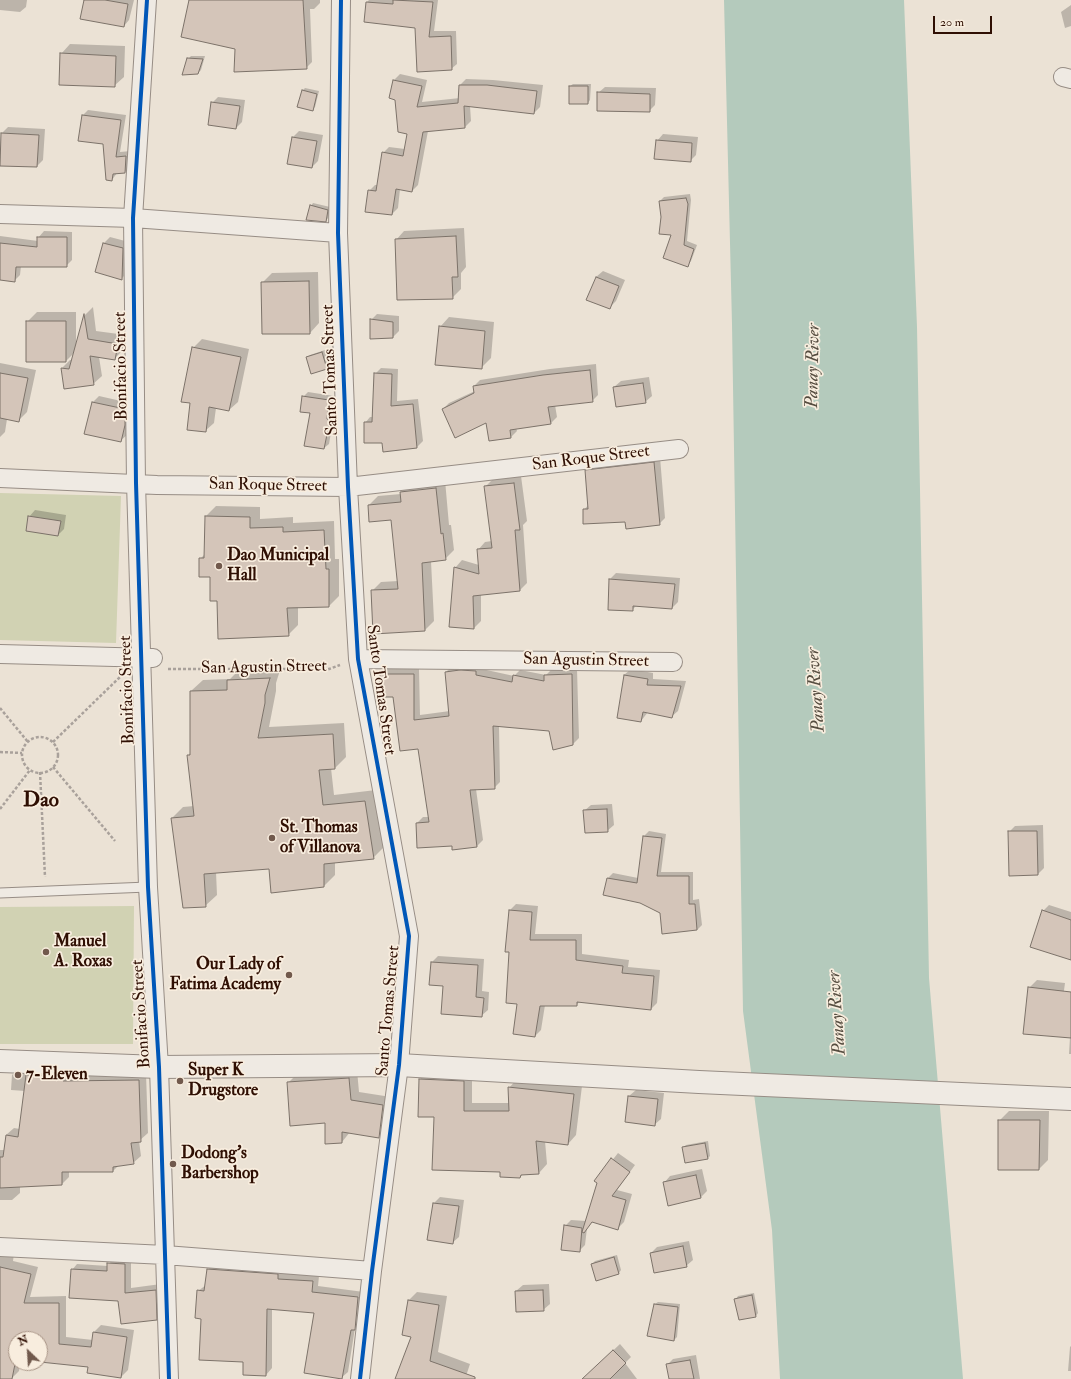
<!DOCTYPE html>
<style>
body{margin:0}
#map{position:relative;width:1071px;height:1379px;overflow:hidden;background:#ebe2d5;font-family:"IM FELL Double Pica",serif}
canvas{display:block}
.north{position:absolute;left:8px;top:1331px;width:40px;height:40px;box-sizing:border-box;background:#f8edde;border:1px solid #a89486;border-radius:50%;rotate:335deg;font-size:11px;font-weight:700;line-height:16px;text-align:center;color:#2f0f03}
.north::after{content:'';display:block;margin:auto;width:14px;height:18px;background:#71594c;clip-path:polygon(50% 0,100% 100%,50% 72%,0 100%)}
.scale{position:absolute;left:933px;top:16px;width:59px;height:18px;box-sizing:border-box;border:2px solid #2f0f03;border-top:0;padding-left:5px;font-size:12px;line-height:14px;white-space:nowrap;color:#2f0f03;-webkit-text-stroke:3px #f8edde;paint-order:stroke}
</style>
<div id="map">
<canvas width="1071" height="1379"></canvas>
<div class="north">N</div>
<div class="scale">20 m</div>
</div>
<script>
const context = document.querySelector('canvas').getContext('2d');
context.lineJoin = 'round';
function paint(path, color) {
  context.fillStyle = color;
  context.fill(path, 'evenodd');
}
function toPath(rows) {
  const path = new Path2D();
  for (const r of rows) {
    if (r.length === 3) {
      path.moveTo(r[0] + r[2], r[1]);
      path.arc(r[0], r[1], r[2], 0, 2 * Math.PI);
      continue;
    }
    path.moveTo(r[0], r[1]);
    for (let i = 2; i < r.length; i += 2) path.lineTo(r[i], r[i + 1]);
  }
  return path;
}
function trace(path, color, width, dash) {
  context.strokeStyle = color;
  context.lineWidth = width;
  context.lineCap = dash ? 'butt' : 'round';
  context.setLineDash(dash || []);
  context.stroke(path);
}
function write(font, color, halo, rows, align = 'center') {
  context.font = font + ' "IM FELL Double Pica",serif';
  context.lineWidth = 3.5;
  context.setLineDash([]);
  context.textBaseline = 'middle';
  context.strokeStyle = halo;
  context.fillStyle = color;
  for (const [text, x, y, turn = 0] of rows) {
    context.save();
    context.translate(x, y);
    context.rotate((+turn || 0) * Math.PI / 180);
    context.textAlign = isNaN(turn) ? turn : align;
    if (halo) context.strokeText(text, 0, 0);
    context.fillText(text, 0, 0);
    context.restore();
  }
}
const green = toPath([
 [0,493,121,496,116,643,0,640],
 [134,906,133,1044,0,1044,0,907]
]);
const water = toPath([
 [724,0,904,0,917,327,929,978,963,1379,780,1379,772,1230,743,1011,732,324]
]);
const shadow = toPath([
 [0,0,27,0,26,7,20,12,0,10],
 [85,0,134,0,129,20,124,26],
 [190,0,320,0,320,3,314,9,310,9,312,62,306,68,237,48],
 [369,0,438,0,434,31,456,31,457,64,451,69,416,27,367,2],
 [1071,5,1071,26,1065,28,1061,12],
 [70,44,125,46,124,77,114,86,61,54],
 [191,56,205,56,201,70,198,73,188,59],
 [400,74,427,80,422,102,460,98,460,85,466,79,493,80,543,85,540,107,534,113,470,106,471,121,465,127,428,131,418,185,412,191,400,189,398,208,392,214,369,191,375,185,378,185,383,153,389,147,405,149,408,134,396,99,390,97,394,80],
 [573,84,591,84,590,100,588,103,570,86],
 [605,87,656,88,655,105,649,111,598,93],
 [305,88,319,91,315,107,312,110,302,91],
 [218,97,245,100,242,122,236,128,212,103],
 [88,110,126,115,120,152,131,151,130,167,125,172,117,173,112,180,104,143,83,115],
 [8,127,45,129,43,160,37,166,0,165,2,133],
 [299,131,323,135,318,161,312,167,293,137],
 [663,134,698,137,696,155,690,161,657,141],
 [690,194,691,200,687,241,697,245,691,261,687,266,662,217,660,201,664,197],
 [313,203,330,207,328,218,326,221,311,206],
 [464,228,466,267,461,273,461,289,452,298,396,240,404,231],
 [44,231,72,232,72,260,66,266,21,266,20,275,14,281,0,279,0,236,38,241,38,238],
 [110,237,129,242,128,272,122,278,96,272,104,243],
 [603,271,625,280,616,301,610,307,596,277],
 [318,272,319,323,310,333,262,283,272,273],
 [93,307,96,331,126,335,123,350,114,359,99,357,102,376,93,384,62,368,70,360,73,360,75,352,66,361,27,322,37,312,76,312,76,348,85,315],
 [377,314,399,316,399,331,393,337,371,320],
 [449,317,494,322,491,358,481,368,440,327],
 [202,339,249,349,238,402,229,410,216,408,214,423,205,431,193,348],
 [325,350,329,365,326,368,307,357,310,355],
 [0,363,36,370,27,412,18,421,7,419,5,432,0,437],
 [596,364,598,395,592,401,555,405,557,417,550,424,516,428,517,431,511,437,487,422,443,409,449,403,475,391,474,386,480,380,550,369],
 [381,368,398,369,397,401,418,399,423,441,417,447,383,442,365,423,370,417,373,417,375,374],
 [649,377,652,396,645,402,614,387,621,381],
 [308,392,334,396,331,414,334,415,329,444,324,448,303,397],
 [99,396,130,403,127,435,120,441,86,433,93,402],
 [660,457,665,518,659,524,626,521,584,510,589,504,586,471,592,464],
 [521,476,527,521,523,525,527,583,520,590,481,594,481,621,474,628,455,568,462,560,479,565,478,550,485,542,492,541,485,487,493,479],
 [445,480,449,525,451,525,454,550,445,559,431,561,434,621,425,630,374,633,372,591,381,582,398,581,392,519,369,505,378,496,401,494,401,492,410,484],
 [216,506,260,507,260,519,293,517,293,523,334,521,335,559,339,559,339,596,329,606,298,606,298,625,288,635,217,600,211,576,200,559,205,554,206,516],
 [35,510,66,515,64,529,58,535,29,517],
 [616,573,680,578,678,602,672,608,637,605,632,610,610,579],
 [452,666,482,669,514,676,520,670,546,675,551,670,577,669,579,738,573,744,549,730,499,726,500,782,494,788,476,789,483,840,477,846,453,845,417,823,423,817,429,817,419,748,394,696,381,675,387,669,419,669,420,715,450,711,446,672],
 [281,667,276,683,276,691,269,727,344,723,346,757,335,768,331,768,334,795,376,790,385,846,373,858,335,862,335,875,324,886,270,868,216,872,217,895,205,906,172,818,183,807,194,806,188,756,191,752,191,691,203,680,230,679,240,669],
 [631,669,653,673,653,679,686,681,678,711,671,717,648,712,641,721,624,675],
 [612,804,614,825,607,831,584,811,591,805],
 [1043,825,1044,868,1038,874,1010,875,1009,832,1015,826],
 [649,831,666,834,661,872,693,872,693,900,699,899,702,925,697,930,640,902,604,895,608,878,613,873,638,878,644,836],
 [516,904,538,906,535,934,582,934,582,954,629,960,628,967,660,970,657,1003,651,1009,579,1002,577,1005,545,1005,541,1030,535,1036,518,1003,510,951,509,911],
 [1049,905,1071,912,1071,946,1043,911],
 [438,956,484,959,482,991,489,992,488,1010,481,1016,444,985,432,962],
 [1037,980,1065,983,1063,998,1071,998,1071,1054,1069,1054,1070,1037,1029,988],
 [19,1068,146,1073,148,1133,139,1141,141,1156,133,1163,119,1165,113,1171,69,1171,69,1177,62,1184,20,1186,20,1193,12,1200,0,1200,0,1150,5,1150,6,1135,14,1128,20,1129,25,1091,11,1090,12,1075],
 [357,1070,359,1092,391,1097,387,1128,379,1136,350,1132,342,1142,326,1122,288,1083,296,1075],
 [428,1071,472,1073,472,1103,509,1103,509,1088,517,1079,582,1086,576,1135,568,1144,545,1141,547,1164,539,1173,523,1174,520,1177,501,1171,435,1116,420,1079],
 [636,1090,664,1093,661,1119,654,1125,626,1122,629,1096],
 [1009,1111,1049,1111,1048,1160,1039,1169,999,1121],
 [708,1141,710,1156,707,1159,683,1148,686,1145],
 [618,1153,635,1165,617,1190,632,1194,624,1222,617,1229,593,1221,587,1228,585,1245,579,1251,565,1226,571,1220,586,1221,598,1183,596,1181],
 [702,1169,707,1191,701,1197,664,1183,670,1176],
 [440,1197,464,1200,459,1237,452,1243,428,1240,434,1203],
 [689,1241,693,1260,686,1266,651,1253,657,1247],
 [0,1253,14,1254,13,1261,38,1267,30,1297,66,1296,66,1337,93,1340,94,1332,101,1325,134,1330,128,1370,121,1377,89,1367,40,1361,40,1339,16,1339,16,1363,20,1363,19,1371,12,1378,0,1375],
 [617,1255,621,1270,619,1273,592,1264,595,1261],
 [114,1257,131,1258,131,1288,161,1284,162,1313,156,1319,119,1300,72,1270,77,1264,108,1266],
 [215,1263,319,1276,318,1286,364,1292,361,1323,355,1328,348,1372,341,1378,315,1312,272,1309,272,1368,266,1375,244,1361,202,1318,198,1291,206,1285,208,1269],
 [549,1284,550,1304,543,1310,516,1291,523,1285],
 [417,1292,447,1296,438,1352,470,1364,465,1379,396,1379,412,1336,409,1300],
 [754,1293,758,1313,756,1316,736,1299,738,1296],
 [658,1302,680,1304,677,1337,674,1340,655,1304],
 [620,1344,631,1357,625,1363,637,1379,583,1379],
 [1071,1346,1071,1371,1068,1371,1070,1347],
 [696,1355,700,1379,670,1379,667,1365,673,1359]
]);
const building = toPath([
 [84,0,105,0,128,4,124,27,80,19,84,0],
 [189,0,303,0,307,69,234,72,235,49,181,37,189,0],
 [393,0,433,2,429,37,451,36,452,70,417,72,415,28,364,22,366,2,393,4,393,0],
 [60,53,116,56,115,87,59,85,60,53],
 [187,58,203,59,198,74,182,75,187,58],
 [393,80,422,86,417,107,458,103,459,85,487,85,537,91,534,114,464,106,465,128,423,132,412,192,396,189,392,215,365,212,368,190,376,191,382,152,403,156,407,134,398,132,395,100,389,98,393,80],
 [569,86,588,86,588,104,569,104,569,86],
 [302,90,317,94,313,111,297,107,302,90],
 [597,92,650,94,650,112,597,111,597,92],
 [211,102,240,106,236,129,208,125,211,102],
 [82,115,121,120,116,157,126,156,125,173,113,174,112,181,106,180,103,144,78,141,82,115],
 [1,133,39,135,37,167,0,166,1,133],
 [292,137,317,141,312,168,287,164,292,137],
 [656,140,692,143,691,162,654,159,656,140],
 [686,198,688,204,684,245,694,249,688,267,663,258,671,235,659,234,661,217,659,201,686,198],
 [310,205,328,210,326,222,306,220,310,205],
 [456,236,458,277,452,277,453,299,397,300,395,239,456,236],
 [37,237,67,237,67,267,16,267,15,282,0,280,0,243,37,247,37,237],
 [103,243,123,248,122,280,95,272,103,243],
 [596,277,619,286,610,309,586,300,596,277],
 [309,281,310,334,262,334,261,282,309,281],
 [84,314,88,339,118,344,115,360,90,356,94,385,64,389,61,368,69,369,84,314],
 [370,319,393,322,393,338,370,339,370,319],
 [26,321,66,321,66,362,26,362,26,321],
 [439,326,485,331,482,369,435,365,439,326],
 [192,347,241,357,229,411,209,407,206,432,187,430,190,403,181,402,192,347],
 [322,352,327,369,311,374,306,357,322,352],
 [590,370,593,402,548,407,551,424,510,430,511,438,489,441,486,423,455,438,442,409,474,393,473,386,543,375,590,370],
 [0,373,28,378,19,422,0,418,0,373],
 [374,373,392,374,391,406,413,404,417,448,383,452,382,443,364,443,364,422,372,422,374,373],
 [643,383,646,403,616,407,613,387,643,383],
 [302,396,329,400,327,419,330,420,324,449,304,446,310,413,300,412,302,396],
 [92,402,125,409,125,425,121,442,84,434,92,402],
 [654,462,660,525,626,529,625,522,583,524,583,509,588,509,585,470,654,462],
 [514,483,520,530,515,530,520,591,473,596,474,629,449,627,454,567,479,574,477,549,492,548,484,486,514,483],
 [436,488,441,534,443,533,446,560,422,563,425,631,373,634,371,590,398,589,391,520,369,522,368,505,401,502,400,492,436,488],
 [28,516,61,521,58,536,26,531,28,516],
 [205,516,250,517,250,528,283,527,283,532,324,530,326,569,329,569,329,607,287,608,289,636,218,639,217,601,210,601,210,577,199,577,199,558,204,558,205,516],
 [609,579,675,584,672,609,633,606,633,611,608,610,609,579],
 [460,670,476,671,476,675,512,682,513,675,544,681,544,675,572,674,573,745,553,750,549,731,493,726,495,789,470,790,477,847,452,850,452,846,417,848,416,823,429,822,418,749,400,751,393,697,380,697,380,674,414,674,414,720,449,716,445,672,460,670],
 [624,675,648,679,647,685,681,686,672,718,643,712,641,722,617,718,624,675],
 [270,678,265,695,265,703,258,738,333,734,335,769,319,770,323,805,365,801,374,859,324,864,324,887,271,893,269,869,204,874,206,907,183,908,171,818,194,816,187,755,190,755,190,691,227,690,227,680,270,678],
 [607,809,608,832,585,833,583,810,607,809],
 [1008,831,1037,831,1038,875,1009,876,1008,831],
 [643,836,662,838,657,876,689,876,689,904,695,904,697,930,662,934,660,913,640,903,603,895,607,878,637,883,643,836],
 [509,910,532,912,530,940,576,940,576,960,623,966,622,973,654,976,651,1010,577,1002,577,1006,540,1006,535,1037,513,1034,517,1004,506,1003,509,952,505,952,509,910],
 [1042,910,1071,920,1071,960,1030,947,1042,910],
 [431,962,478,965,476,997,484,998,482,1017,441,1014,443,986,429,985,431,962],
 [1028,987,1071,992,1071,1038,1023,1034,1028,987],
 [26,1075,63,1076,63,1081,139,1080,141,1142,131,1143,134,1164,113,1167,113,1172,62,1172,62,1185,0,1188,0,1157,3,1157,6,1135,18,1137,26,1075],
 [349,1078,351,1100,383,1105,379,1138,342,1132,342,1143,325,1144,325,1123,290,1126,287,1082,349,1078],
 [419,1079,464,1081,464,1111,509,1111,508,1087,574,1094,568,1145,536,1141,539,1174,521,1175,520,1178,500,1177,500,1172,432,1170,434,1117,418,1117,419,1079],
 [628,1096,658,1099,655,1126,625,1122,628,1096],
 [998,1120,1040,1120,1039,1170,998,1170,998,1120],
 [705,1143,708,1159,685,1163,682,1147,705,1143],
 [611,1158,630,1172,612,1196,626,1200,618,1230,592,1222,584,1233,582,1232,597,1183,594,1181,611,1158],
 [696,1175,701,1198,668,1206,663,1182,696,1175],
 [433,1203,459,1206,453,1244,427,1240,433,1203],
 [564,1225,582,1228,580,1252,561,1250,564,1225],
 [683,1246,687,1267,654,1273,650,1253,683,1246],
 [614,1257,619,1274,596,1281,591,1264,614,1257],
 [107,1263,125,1264,125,1293,156,1290,157,1320,121,1324,118,1301,69,1298,71,1269,107,1271,107,1263],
 [0,1267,31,1274,24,1303,59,1303,59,1344,91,1347,93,1332,127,1337,121,1378,87,1373,88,1367,40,1362,40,1339,16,1339,16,1359,12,1379,0,1379,0,1267],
 [207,1269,278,1274,278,1279,313,1281,312,1292,358,1297,355,1330,351,1330,342,1379,304,1373,314,1313,267,1309,266,1376,243,1375,243,1362,199,1360,201,1319,195,1318,197,1290,204,1291,207,1269],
 [543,1290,544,1311,516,1312,515,1291,543,1290],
 [752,1295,756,1317,739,1320,734,1299,752,1295],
 [408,1300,439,1305,430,1361,475,1377,475,1379,395,1379,411,1337,402,1335,408,1300],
 [654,1304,678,1307,674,1341,647,1336,654,1304],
 [613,1350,626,1363,610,1379,582,1379,613,1350],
 [690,1360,694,1379,669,1379,666,1364,690,1360]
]);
const path = toPath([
 [168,669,329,669,340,665],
 [0,708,28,742],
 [40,755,18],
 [53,742,120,677],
 [0,752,22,753],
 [53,767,115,841],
 [40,772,45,877],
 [0,809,30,770]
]);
const service = toPath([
 [0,893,148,887]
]);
const minor = toPath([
 [147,0,133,218,136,483,148,887,159,1067,169,1379],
 [341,0,338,233,348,487,358,659,409,936,399,1065,372,1271,360,1379],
 [1063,77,1071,79],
 [0,214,133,218,338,233],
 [0,478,157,485,348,487,679,449],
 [0,654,153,658],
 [358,659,673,662],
 [0,1247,165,1255,372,1271]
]);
const tertiary = toPath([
 [0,1061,159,1067,399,1065,699,1082,1071,1099]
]);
const cycleway = toPath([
 [147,0,133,218,136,483,148,887,159,1067,169,1379],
 [341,0,338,233,348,487,358,659,409,936,399,1065,372,1271,360,1379]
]);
const markers = [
 [219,566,4,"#71594c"],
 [272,838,4,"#71594c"],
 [46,952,4,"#71594c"],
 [289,975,4,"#71594c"],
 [18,1075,4,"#71594c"],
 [180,1081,4,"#71594c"],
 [173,1164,4,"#71594c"]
];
const streetNames = [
 ["Bonifacio Street",122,366,-91],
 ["Santo Tomas Street",331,370,-92],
 ["San Roque Street",591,459,-7],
 ["San Roque Street",268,486,1],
 ["San Agustin Street",586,661,1],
 ["San Agustin Street",264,668,-1],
 ["Bonifacio Street",128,690,-92],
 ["Santo Tomas Street",380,690,82],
 ["Santo Tomas Street",389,1011,-85],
 ["Bonifacio Street",142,1014,-94]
];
const poiNames = [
 ["Dao Municipal",227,556],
 ["Hall",227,576],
 ["St. Thomas",280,828],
 ["of Villanova",280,848],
 ["Manuel",54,942],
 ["A. Roxas",54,962],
 ["Our Lady of",281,965,"right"],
 ["Fatima Academy",281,985,"right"],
 ["Super K",188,1071],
 ["Drugstore",188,1091],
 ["7-Eleven",26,1075],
 ["Dodong's",181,1154],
 ["Barbershop",181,1174]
];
const waterNames = [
 ["Panay River",814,366,-89],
 ["Panay River",817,690,-94],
 ["Panay River",838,1013,-94]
];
const districtNames = [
 ["Dao",41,801]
];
paint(green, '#d1d2b3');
paint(water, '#b4cabc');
paint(shadow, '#0003');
paint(building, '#d4c5b9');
trace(building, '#7c7269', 1);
trace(service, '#978d85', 11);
trace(minor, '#978d85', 20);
trace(tertiary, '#978d85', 24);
trace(path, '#a9a19b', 2.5, [3, 2]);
trace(service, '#efeae3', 9);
trace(minor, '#efeae3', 18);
trace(tertiary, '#efeae3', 22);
trace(cycleway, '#0057b8', 4);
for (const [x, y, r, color] of markers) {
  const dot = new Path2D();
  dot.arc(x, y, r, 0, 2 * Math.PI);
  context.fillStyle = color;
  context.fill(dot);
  trace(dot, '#f8edde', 1.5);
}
write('17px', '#2f0f03', '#f8edde', streetNames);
write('bold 17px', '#2f0f03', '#f8edde', poiNames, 'left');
write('italic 18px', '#564d40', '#f8edde', waterNames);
write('bold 21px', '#2f0f03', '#f8edde', districtNames);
</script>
